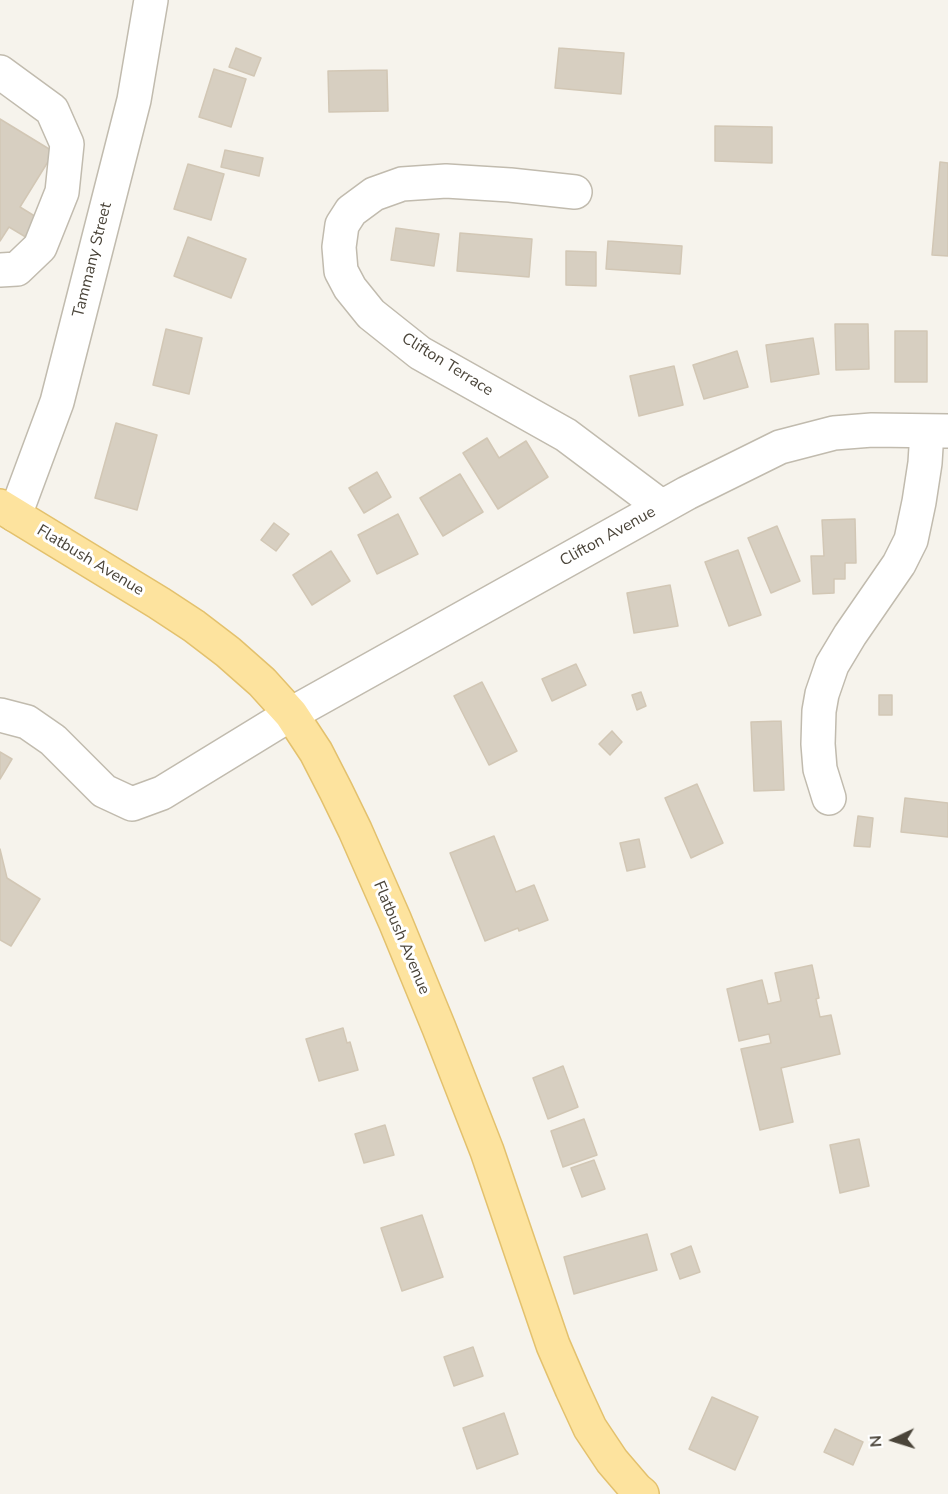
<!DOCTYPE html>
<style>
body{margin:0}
#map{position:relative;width:948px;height:1494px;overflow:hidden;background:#f6f3ec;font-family:"Nunito Sans",sans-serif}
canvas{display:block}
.north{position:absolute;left:864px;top:1410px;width:60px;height:60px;-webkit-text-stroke:4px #fff;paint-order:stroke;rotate:266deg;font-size:16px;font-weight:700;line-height:24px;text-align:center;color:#4a4439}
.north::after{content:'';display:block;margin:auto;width:21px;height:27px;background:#4a4439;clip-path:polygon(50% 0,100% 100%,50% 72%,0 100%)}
</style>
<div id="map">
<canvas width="948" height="1494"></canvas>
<div class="north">N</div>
</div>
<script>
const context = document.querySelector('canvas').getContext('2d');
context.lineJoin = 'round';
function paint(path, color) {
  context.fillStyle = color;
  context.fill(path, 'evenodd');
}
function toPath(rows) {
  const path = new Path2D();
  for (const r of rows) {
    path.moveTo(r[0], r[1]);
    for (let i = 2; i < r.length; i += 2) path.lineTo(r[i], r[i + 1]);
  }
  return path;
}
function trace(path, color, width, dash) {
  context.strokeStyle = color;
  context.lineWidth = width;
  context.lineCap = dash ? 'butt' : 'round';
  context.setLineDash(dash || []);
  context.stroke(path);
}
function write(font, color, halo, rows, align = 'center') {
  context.font = font + ' "Nunito Sans",sans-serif';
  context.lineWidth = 6;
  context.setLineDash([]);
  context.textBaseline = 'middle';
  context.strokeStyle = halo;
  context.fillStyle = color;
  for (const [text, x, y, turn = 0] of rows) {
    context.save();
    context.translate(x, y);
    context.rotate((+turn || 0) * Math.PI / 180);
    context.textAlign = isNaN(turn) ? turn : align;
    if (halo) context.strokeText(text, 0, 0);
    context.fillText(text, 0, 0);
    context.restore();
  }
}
const building = toPath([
 [236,48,261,58,254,76,229,67,236,48],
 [559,48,624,53,621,94,555,88,559,48],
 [214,69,246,79,231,127,199,117,214,69],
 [387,70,388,111,329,112,328,71,387,70],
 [0,119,54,152,20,207,41,220,29,239,9,227,0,241,0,119],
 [715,126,772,127,772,163,715,161,715,126],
 [225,150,263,158,259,176,221,167,225,150],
 [940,162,948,163,948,256,932,255,940,162],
 [188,164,224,174,211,220,174,209,188,164],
 [396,228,439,234,434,266,391,260,396,228],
 [460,233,532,239,529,277,457,271,460,233],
 [188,237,246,259,231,298,174,276,188,237],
 [608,241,682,246,680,274,606,269,608,241],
 [566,251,596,252,596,286,566,285,566,251],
 [835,324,868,324,869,369,836,370,835,324],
 [166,329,202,338,189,394,153,385,166,329],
 [895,331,927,331,927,382,895,382,895,331],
 [813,338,819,374,771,382,766,345,813,338],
 [737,351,748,387,704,399,693,365,737,351],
 [674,366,683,405,639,416,630,376,674,366],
 [116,423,157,435,137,510,95,498,116,423],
 [487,438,499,458,526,441,548,477,498,509,463,453,487,438],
 [377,472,391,497,364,513,349,488,377,472],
 [460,474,483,512,443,536,420,498,460,474],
 [398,514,418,554,377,574,358,535,398,514],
 [855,519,856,563,845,563,845,579,834,579,834,593,813,594,811,556,824,556,822,520,855,519],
 [274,523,289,534,276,551,261,540,274,523],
 [777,526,800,581,771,593,748,538,777,526],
 [738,550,761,615,729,626,705,562,738,550],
 [331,551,350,581,312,605,293,575,331,551],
 [670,585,678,626,634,633,627,593,670,585],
 [576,664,586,685,552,701,542,679,576,664],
 [482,682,517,751,489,765,454,696,482,682],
 [641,692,646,706,637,710,632,695,641,692],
 [879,695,892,695,892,715,879,715,879,695],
 [781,721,784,790,754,791,751,722,781,721],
 [612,731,622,742,610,755,599,744,612,731],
 [0,752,12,759,0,779,0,752],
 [697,784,723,843,691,858,665,798,697,784],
 [905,798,948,803,948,837,901,832,905,798],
 [858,816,873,818,870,847,854,846,858,816],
 [494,836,516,892,534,885,548,920,519,931,518,928,485,941,450,853,494,836],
 [639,839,645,867,627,871,620,843,639,839],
 [0,849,7,878,40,899,11,946,0,940,0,849],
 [812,965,819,998,816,999,820,1017,831,1015,840,1054,781,1068,793,1122,760,1130,741,1049,771,1043,769,1034,739,1041,727,989,762,980,768,1004,781,1001,775,973,812,965],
 [343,1028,347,1043,350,1042,358,1070,319,1081,306,1039,343,1028],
 [563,1066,578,1107,548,1119,533,1078,563,1066],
 [584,1119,597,1155,563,1167,551,1131,584,1119],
 [385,1125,394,1155,364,1163,355,1134,385,1125],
 [859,1139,869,1186,840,1193,830,1145,859,1139],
 [594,1160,605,1189,582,1197,571,1168,594,1160],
 [422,1215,443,1277,402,1291,381,1228,422,1215],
 [647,1234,657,1270,574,1294,564,1257,647,1234],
 [691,1246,700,1272,680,1279,671,1254,691,1246],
 [473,1347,483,1376,454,1386,444,1357,473,1347],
 [712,1397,758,1417,735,1470,689,1449,712,1397],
 [504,1413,518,1454,477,1469,463,1428,504,1413],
 [835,1429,863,1442,853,1465,824,1452,835,1429]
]);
const minor = toPath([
 [0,72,52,110,67,144,62,192,40,247,17,269,0,270],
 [575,192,510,185,446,181,402,184,374,194,351,211,342,225,339,247,341,271,350,288,371,314,420,353,566,435,662,507],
 [15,515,57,402,134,100,151,0],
 [0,715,27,722,53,740,104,791,132,804,162,793,291,714,687,493,780,447,834,433,872,430,948,431],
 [829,798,820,769,818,744,819,711,822,694,832,665,850,635,899,564,911,540,919,502,925,463,927,431]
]);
const major = toPath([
 [0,506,159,603,194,626,228,652,262,682,291,714,316,752,336,791,355,830,395,921,439,1028,487,1151,553,1345,572,1389,590,1428,612,1461,636,1489,642,1494]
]);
const streetNames = [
 ["Tammany Street",93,260,-76],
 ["Clifton Terrace",447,365,32],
 ["Clifton Avenue",608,537,-29],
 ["Flatbush Avenue",90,561,31],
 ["Flatbush Avenue",401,938,67]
];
paint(building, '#d7cfc1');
trace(building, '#d2c7b5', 1.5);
trace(minor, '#c1bbae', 36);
trace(major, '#e3c16d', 36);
trace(minor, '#fff', 33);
trace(major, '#fde39e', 33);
write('16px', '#4a4439', '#fff', streetNames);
</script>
